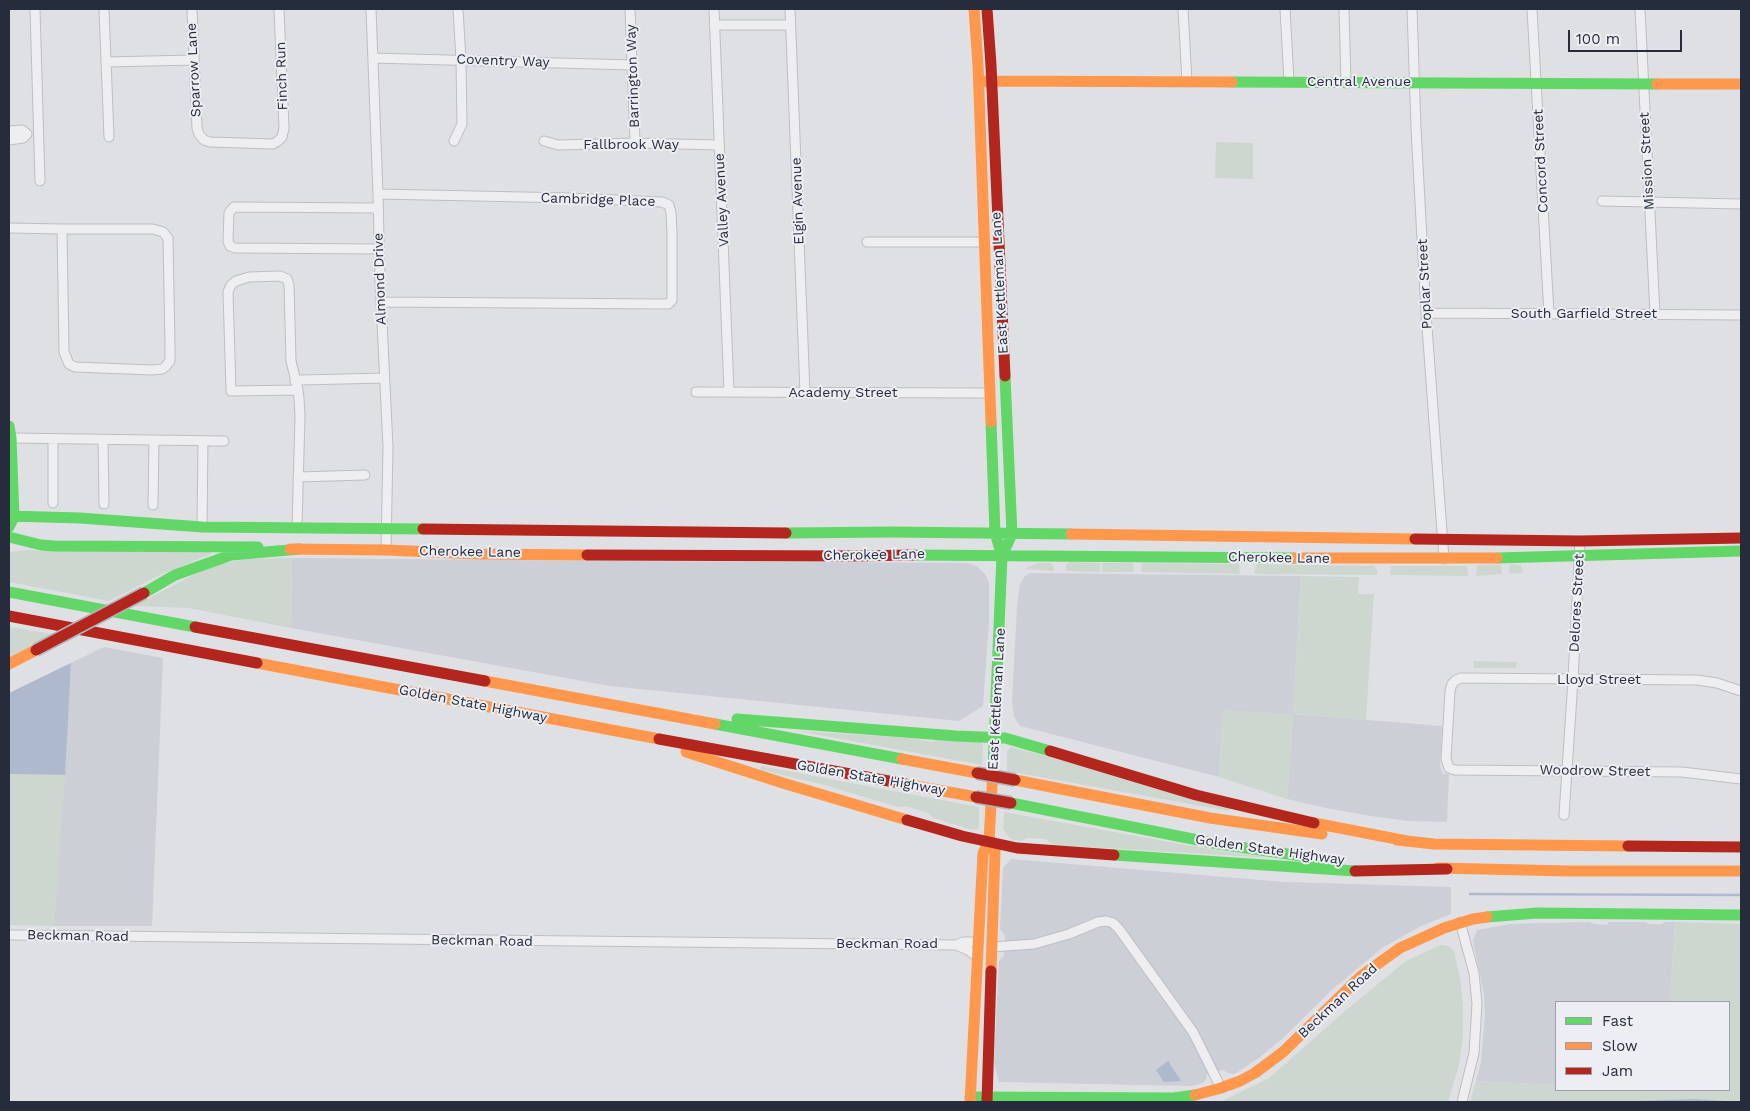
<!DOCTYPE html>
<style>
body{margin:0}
#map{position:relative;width:1750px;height:1111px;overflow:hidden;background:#dfe0e4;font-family:"Work Sans",sans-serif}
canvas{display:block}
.frame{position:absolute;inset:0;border:10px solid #272c3c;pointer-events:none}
.legend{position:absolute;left:1555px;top:1001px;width:175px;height:90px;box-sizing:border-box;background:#eceef4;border:1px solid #9da0aa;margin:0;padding:6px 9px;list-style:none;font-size:15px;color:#272c3c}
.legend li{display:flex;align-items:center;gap:10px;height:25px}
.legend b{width:25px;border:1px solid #9da0aa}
.scale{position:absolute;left:1568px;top:30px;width:114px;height:22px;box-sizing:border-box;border:2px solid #272c3c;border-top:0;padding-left:6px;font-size:15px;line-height:18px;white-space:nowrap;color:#272c3c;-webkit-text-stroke:4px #eceef4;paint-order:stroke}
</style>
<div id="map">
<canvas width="1750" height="1111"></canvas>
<div class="frame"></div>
<ul class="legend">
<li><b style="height:6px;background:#63d668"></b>Fast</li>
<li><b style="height:6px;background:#ff974d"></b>Slow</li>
<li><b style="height:6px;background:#b3261e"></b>Jam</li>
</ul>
<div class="scale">100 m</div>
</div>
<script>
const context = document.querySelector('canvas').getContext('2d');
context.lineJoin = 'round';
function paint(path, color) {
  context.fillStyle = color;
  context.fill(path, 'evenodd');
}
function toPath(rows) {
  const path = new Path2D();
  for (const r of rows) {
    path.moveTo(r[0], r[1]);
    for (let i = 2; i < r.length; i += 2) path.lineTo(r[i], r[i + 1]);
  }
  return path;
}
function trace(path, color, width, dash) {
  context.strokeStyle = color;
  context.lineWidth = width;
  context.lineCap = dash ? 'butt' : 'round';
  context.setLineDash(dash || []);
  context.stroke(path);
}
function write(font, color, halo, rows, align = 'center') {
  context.font = font + ' "Work Sans",sans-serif';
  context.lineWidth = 4;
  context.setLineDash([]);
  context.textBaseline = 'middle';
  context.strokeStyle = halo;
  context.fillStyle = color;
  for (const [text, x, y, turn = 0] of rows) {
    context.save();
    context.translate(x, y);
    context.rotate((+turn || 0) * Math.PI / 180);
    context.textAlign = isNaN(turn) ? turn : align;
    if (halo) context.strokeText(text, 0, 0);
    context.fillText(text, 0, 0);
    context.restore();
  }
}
const built = toPath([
 [292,558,615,561,968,563,978,567,985,574,989,583,989,622,983,706,959,721,610,686,291,628],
 [1030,573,1301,576,1293,714,1442,726,1440,767,1443,774,1449,774,1447,822,1409,821,1371,816,1326,808,1287,799,1293,715,1223,710,1219,777,1020,726,1014,717,1012,699,1017,607,1020,584,1025,576],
 [104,647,163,658,152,926,54,926,71,663],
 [1011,859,1285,882,1451,887,1451,914,1419,927,1382,948,1333,989,1283,1038,1260,1057,1235,1074,1228,1073,1223,1070,1207,1074,1206,1079,1203,1083,1192,1086,999,1082,994,1062,999,961,1004,956,1005,936,1000,929,1003,868],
 [1590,922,1593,924,1607,925,1609,922,1646,922,1649,924,1662,924,1665,922,1675,922,1670,1002,1556,1002,1556,1085,1476,1081,1481,1062,1485,1015,1484,994,1473,941,1477,930,1510,924]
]);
const green = toPath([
 [1216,142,1253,143,1253,179,1215,178],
 [27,550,45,551,211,551,211,554,160,575,109,601,9,582,9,552],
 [292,558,291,628,188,608,134,606,197,573,221,564,245,559],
 [1070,562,1100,563,1100,572,1066,571,1066,565],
 [1038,563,1051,563,1054,567,1054,571,1024,569],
 [1102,563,1133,563,1134,572,1102,572],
 [1142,563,1239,564,1240,574,1141,572],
 [1256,564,1374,566,1377,571,1377,575,1254,574],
 [1510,564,1521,565,1523,573,1509,574],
 [1477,565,1501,565,1502,574,1476,576],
 [1391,566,1467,566,1468,576,1390,575],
 [1301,576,1359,577,1358,594,1374,594,1366,720,1293,714,1287,799,1219,777,1223,710,1293,714],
 [9,627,53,634,9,660],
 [1473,661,1517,662,1516,668,1474,668],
 [798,731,910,738,933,742,940,738,981,742,983,746,982,765],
 [1011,747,1231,806,1229,811,1007,771,1007,751],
 [761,766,979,807,979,826,978,829,972,830,933,818,928,813,906,806,898,807,817,783,761,770],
 [9,774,65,775,54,926,9,925],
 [1004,812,1219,851,1273,858,1053,845,1045,839,1028,838,1020,841,1011,839,1006,834,1003,828],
 [1675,922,1741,924,1741,1102,1470,1102,1476,1081,1556,1085,1556,1090,1729,1090,1729,1002,1670,1002],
 [1440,945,1448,946,1454,951,1460,978,1463,1006,1463,1035,1459,1065,1448,1102,1220,1102,1269,1078,1346,1010,1406,961]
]);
const water = toPath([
 [71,663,65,775,9,774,9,693],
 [1168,1061,1181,1081,1164,1082,1156,1070],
 [1695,1099,1741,1102,1602,1102]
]);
const stream = toPath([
 [1470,894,1741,895]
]);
const street = toPath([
 [35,9,40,181],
 [104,9,109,137],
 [192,9,197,128,199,134,204,140,210,142,273,144,278,141,282,137,284,128,279,9],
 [371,9,378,194,380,281,388,447,386,550],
 [630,9,635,143],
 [714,9,729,392],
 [790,9,805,393],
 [1183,9,1187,82],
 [1285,9,1289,81],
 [1344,9,1346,83],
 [1412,9,1416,128,1426,313,1444,559],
 [1532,9,1549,314],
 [1640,9,1655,314],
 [714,25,790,25],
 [373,58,632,65],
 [106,62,193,60],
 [9,131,22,130,27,134,23,138,9,140],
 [454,141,462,124,461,60,458,9],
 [544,141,558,145,635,143,719,145],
 [378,194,571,198,662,202,669,205,671,213,672,232,672,300,668,304,381,302],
 [1602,201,1741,204],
 [378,208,234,207,229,213,228,241,230,246,235,248,379,249],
 [9,228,62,229],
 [62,229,153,229,163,232,168,238,170,346,170,361,165,367,162,369,152,370,75,367,69,364,64,352,62,229],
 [867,242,984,242],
 [1426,313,1741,315],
 [295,381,301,380,384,378],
 [696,392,989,393],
 [11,438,224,441],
 [103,440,104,504],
 [298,477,365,475],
 [53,503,53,439],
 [153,505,154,441],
 [202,527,203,441],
 [297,527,300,416,299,398,298,390,291,361,289,285,287,279,280,276,249,277,236,281,231,285,228,292,231,391,298,390],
 [1741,691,1717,683,1697,680,1461,678,1456,680,1452,684,1450,691,1446,759,1449,768,1455,770,1682,772,1741,779],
 [1564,815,1573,680,1580,541],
 [1460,922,1474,973,1477,1004,1474,1053,1462,1102],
 [9,935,956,945,968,950,977,957],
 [956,945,963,942,978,942],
 [992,947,1034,944,1069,934,1098,922,1106,921,1113,923,1119,929,1193,1032,1221,1088]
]);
const fast = toPath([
 [1232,82,1657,84],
 [991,422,995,533,1002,556,993,768],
 [9,426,11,438,14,517,9,527],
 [9,516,80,518,202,527,423,529],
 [786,533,891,532,1071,534],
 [9,537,41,545,54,546,258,547],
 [914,555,1294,558],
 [1002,556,1012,534,1005,376],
 [1497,558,1741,551],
 [9,592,195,627],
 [144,593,175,575,231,555,300,549],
 [737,719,956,736,1005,738,1050,751],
 [715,724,902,759],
 [1011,803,1218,844,1323,859],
 [1114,855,1355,871],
 [1487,917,1537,913,1741,915],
 [970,1097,1174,1098,1195,1095]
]);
const slow = toPath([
 [974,9,978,65,991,422],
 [981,81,1232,82],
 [1657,84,1741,84],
 [1071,534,1415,539],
 [290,549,386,550,478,554,587,555],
 [1294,558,1497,558],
 [257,663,659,739],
 [9,664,36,650],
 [485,681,715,724],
 [686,752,786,784,907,820],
 [902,759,977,773],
 [1015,780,1210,818,1322,834],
 [905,784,976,797],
 [1314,823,1407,841],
 [1397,840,1434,844,1628,846],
 [989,842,993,768],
 [1438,868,1569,871,1741,871],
 [1195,1095,1221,1088,1240,1081,1255,1073,1283,1052,1361,976,1400,948,1444,928,1473,919,1487,917],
 [970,1102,983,853,989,842,995,851,991,971]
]);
const jam = toPath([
 [987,9,991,65,1005,376],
 [423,529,786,533],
 [1415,539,1580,541,1741,538],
 [587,555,853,556,914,555],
 [9,616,257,663],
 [195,627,485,681],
 [659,739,905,784],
 [1050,751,1196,795,1314,823],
 [907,820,962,836,1017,848,1114,855],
 [1628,846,1741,847],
 [1355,871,1447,869],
 [987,1102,991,971]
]);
const jamBridge = toPath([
 [36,650,144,593],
 [977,773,1015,780],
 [976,797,1011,803]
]);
const streetNames = [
 ["Coventry Way",503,61,2],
 ["Sparrow Lane",194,70,-93],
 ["Finch Run",282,76,-92],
 ["Barrington Way",633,76,-92],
 ["Central Avenue",1359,82],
 ["Fallbrook Way",631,145],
 ["Concord Street",1541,161,-93],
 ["Mission Street",1647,161,-93],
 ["Cambridge Place",598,200,2],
 ["Valley Avenue",722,200,-93],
 ["Elgin Avenue",798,201,-92],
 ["Almond Drive",380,279,-92],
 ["East Kettleman Lane",1000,283,-93],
 ["Poplar Street",1425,284,-93],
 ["South Garfield Street",1584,314],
 ["Academy Street",843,393],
 ["Cherokee Lane",470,552,1],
 ["Cherokee Lane",874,555,-1],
 ["Cherokee Lane",1279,558,1],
 ["Delores Street",1577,603,-87],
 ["Lloyd Street",1599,680],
 ["East Kettleman Lane",997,699,-87],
 ["Golden State Highway",473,704,11],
 ["Woodrow Street",1595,771,1],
 ["Golden State Highway",871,778,10],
 ["Golden State Highway",1270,850,8],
 ["Beckman Road",78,936,1],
 ["Beckman Road",482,941,1],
 ["Beckman Road",887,944],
 ["Beckman Road",1338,1001,-43]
];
paint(built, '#cdcfd7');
paint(green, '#ced7cf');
paint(water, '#aeb9ce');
trace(stream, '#aeb9ce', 2.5);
trace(street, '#bdbec2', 11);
trace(street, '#eeeef1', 9);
trace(fast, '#63d668', 11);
trace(slow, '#ff974d', 11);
trace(jam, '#b3261e', 11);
trace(jamBridge, '#b1b3b9', 14, []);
trace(jamBridge, '#b3261e', 11);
write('14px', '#272c3c', '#eceef4', streetNames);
</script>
